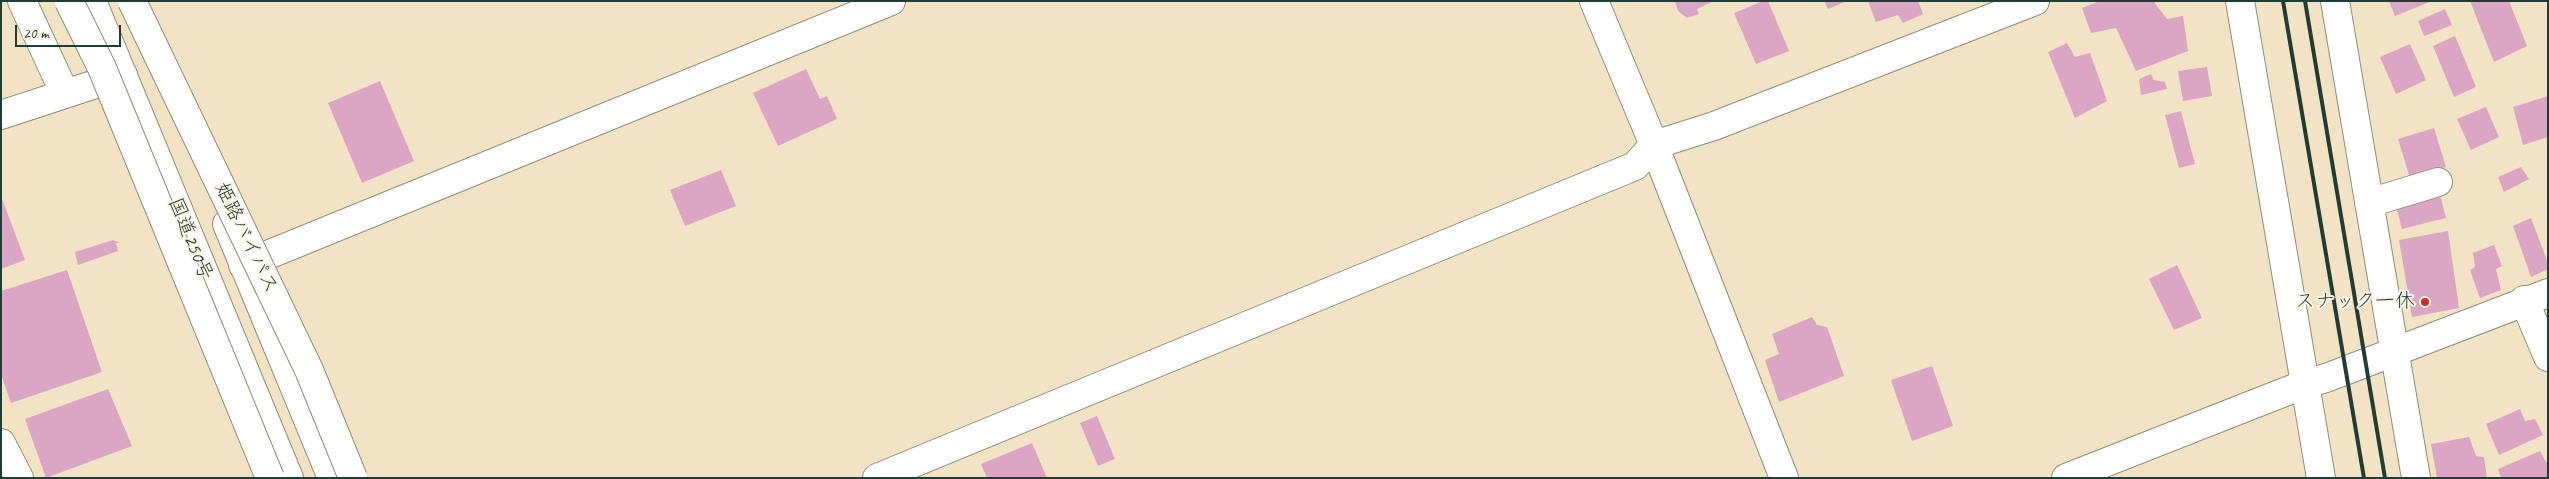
<!DOCTYPE html>
<meta charset="utf-8">
<style>
body{margin:0}
#map{position:relative;width:2549px;height:479px;overflow:hidden;background:#f2e3c5;font-family:Caveat,sans-serif}
canvas{display:block}
.frame{position:absolute;inset:0;border:2px solid #1f3d34;pointer-events:none}
.scale{position:absolute;left:15px;top:25px;width:106px;height:22px;box-sizing:border-box;border:2px solid #1f3d34;border-top:0;padding-left:6px;font-size:15px;line-height:18px;white-space:nowrap;color:#1f3d34;-webkit-text-stroke:4px #fcf5e5;paint-order:stroke}
</style>
<div id="map">
<canvas width="2549" height="479"></canvas>
<div class="frame"></div>
<div class="scale">20 m</div>
</div>
<script>
const context = document.querySelector('canvas').getContext('2d');
context.lineJoin = 'round';
function paint(path, color) {
  context.fillStyle = color;
  context.fill(path, 'evenodd');
}
function toPath(rows) {
  const path = new Path2D();
  for (const r of rows) {
    path.moveTo(r[0], r[1]);
    for (let i = 2; i < r.length; i += 2) path.lineTo(r[i], r[i + 1]);
  }
  return path;
}
function trace(path, color, width, dash) {
  context.strokeStyle = color;
  context.lineWidth = width;
  context.lineCap = dash ? 'butt' : 'round';
  context.setLineDash(dash || []);
  context.stroke(path);
}
function write(font, color, halo, rows, align = 'center') {
  context.font = font + ' Caveat,"Klee One",sans-serif';
  context.lineWidth = 4;
  context.setLineDash([]);
  context.textBaseline = 'middle';
  context.strokeStyle = halo;
  context.fillStyle = color;
  for (const [text, x, y, turn = 0] of rows) {
    context.save();
    context.translate(x, y);
    context.rotate((+turn || 0) * Math.PI / 180);
    context.textAlign = isNaN(turn) ? turn : align;
    if (halo) context.strokeText(text, 0, 0);
    context.fillText(text, 0, 0);
    context.restore();
  }
}
const building = toPath([
 [1675,1,1714,1,1697,9,1699,14,1687,18,1678,11],
 [1763,1,1768,1,1789,51,1756,64,1734,13],
 [1824,1,1847,1,1828,9],
 [1868,1,1918,1,1923,14,1903,23,1898,15,1876,22],
 [2100,1,2154,2,2167,19,2183,16,2188,51,2136,71,2116,28,2091,33,2082,8],
 [2389,1,2432,1,2395,16],
 [2470,1,2509,1,2527,46,2494,62],
 [2445,9,2452,25,2424,36,2418,21],
 [2455,36,2476,87,2454,97,2433,46],
 [2067,43,2075,57,2090,53,2107,101,2075,118,2048,52],
 [2410,44,2426,80,2396,94,2380,57],
 [2207,67,2212,96,2183,101,2178,71],
 [806,69,820,99,827,96,837,119,778,146,753,93],
 [2151,74,2154,80,2165,82,2167,89,2141,95,2139,79],
 [380,81,414,161,362,183,328,103],
 [2548,96,2548,137,2523,145,2513,107],
 [2486,107,2499,137,2471,150,2457,119],
 [2181,111,2195,164,2179,168,2165,115],
 [2434,128,2446,167,2410,178,2398,139],
 [2521,167,2529,179,2504,192,2498,177],
 [721,170,736,206,685,226,670,190],
 [2440,195,2446,218,2402,229,2396,206],
 [1,196,25,260,1,269],
 [2531,218,2548,263,2548,269,2531,277,2513,226],
 [2448,231,2459,308,2412,317,2399,240],
 [113,240,120,243,116,243,118,251,78,265,75,252],
 [2494,245,2502,266,2496,269,2501,290,2480,298,2470,270,2475,267,2473,253],
 [2177,265,2202,318,2174,330,2149,279],
 [67,270,102,372,11,403,1,374,1,291],
 [1812,317,1817,325,1827,327,1844,376,1779,402,1765,360,1779,354,1772,334],
 [1932,366,1953,426,1912,441,1891,380],
 [108,389,132,446,46,478,25,419],
 [2520,409,2525,421,2535,419,2543,435,2499,455,2486,424],
 [1097,416,1115,459,1098,466,1080,423],
 [2469,437,2476,456,2484,457,2487,478,2437,478,2431,444],
 [1032,443,1047,478,987,478,981,464],
 [2540,451,2546,462,2548,461,2548,478,2501,478,2498,469]
]);
const minor = toPath([
 [22,1,65,94],
 [1594,1,1654,145,1784,478],
 [2240,1,2321,478],
 [2335,1,2416,478],
 [1,115,123,75],
 [2369,203,2438,182],
 [243,265,891,1],
 [2524,300,2548,357],
 [1,443,19,478],
 [877,478,1635,166,1654,145,1714,126,2035,1],
 [2066,478,2305,384,2326,378,2548,293]
]);
const trunk = toPath([
 [92,1,289,478],
 [227,224,332,478]
]);
const rail = toPath([
 [2283,1,2364,478],
 [2305,1,2385,478]
]);
const motorwayBridge = toPath([
 [69,1,102,68,270,478],
 [132,1,309,370,353,478]
]);
const markers = [
 [2425,302,5,"#c8321e"]
];
const streetNames = [
 ["姫路バイパス",246,238,64],
 ["国道250号",190,239,68]
];
const poiNames = [
 ["スナック一休",2415,302]
];
paint(building, '#daa6c4');
trace(minor, '#88907c', 30);
trace(trunk, '#88907c', 30);
trace(minor, '#fff', 28);
trace(trunk, '#fff', 28);
trace(rail, '#1f3d34', 4);
trace(motorwayBridge, '#88907c', 30, []);
trace(motorwayBridge, '#fff', 28);
for (const [x, y, r, color] of markers) {
  const dot = new Path2D();
  dot.arc(x, y, r, 0, 2 * Math.PI);
  context.fillStyle = color;
  context.fill(dot);
  trace(dot, '#fcf5e5', 2);
}
write('20px', '#1f3d34', '#fcf5e5', streetNames);
write('20px', '#1f3d34', '#fcf5e5', poiNames, 'right');
</script>
